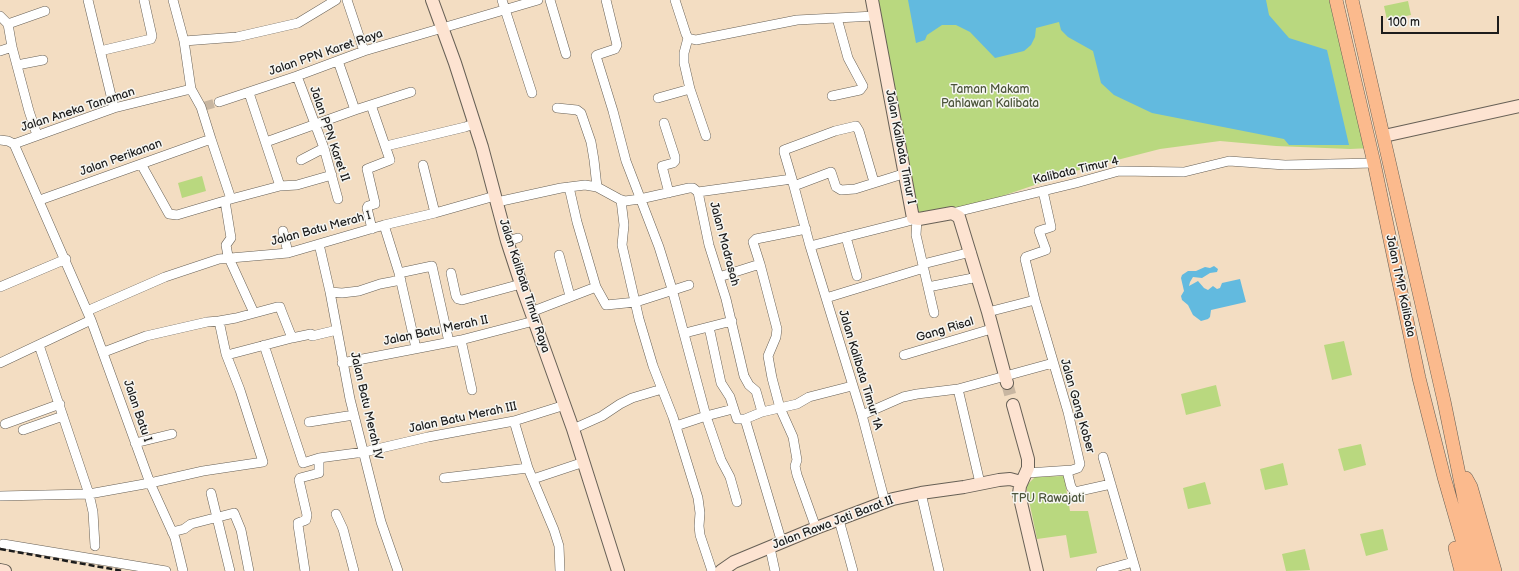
<!DOCTYPE html>
<style>
body{margin:0}
#map{position:relative;width:1519px;height:571px;overflow:hidden;background:#f3ddc2;font-family:"Balsamiq Sans",sans-serif}
canvas{display:block}
.scale{position:absolute;left:1381px;top:16px;width:118px;height:18px;box-sizing:border-box;border:2px solid #1c1c1c;border-top:0;padding-left:5px;font-size:12px;line-height:14px;white-space:nowrap;color:#1c1c1c;-webkit-text-stroke:3px #f6f6f2;paint-order:stroke}
</style>
<div id="map">
<canvas width="1519" height="571"></canvas>
<div class="scale">100 m</div>
</div>
<script>
const context = document.querySelector('canvas').getContext('2d');
context.lineJoin = 'round';
function paint(path, color) {
  context.fillStyle = color;
  context.fill(path, 'evenodd');
}
function toPath(rows) {
  const path = new Path2D();
  for (const r of rows) {
    path.moveTo(r[0], r[1]);
    for (let i = 2; i < r.length; i += 2) path.lineTo(r[i], r[i + 1]);
  }
  return path;
}
function trace(path, color, width, dash) {
  context.strokeStyle = color;
  context.lineWidth = width;
  context.lineCap = dash ? 'butt' : 'round';
  context.setLineDash(dash || []);
  context.stroke(path);
}
function write(font, color, halo, rows, align = 'center') {
  context.font = font + ' "Balsamiq Sans",sans-serif';
  context.lineWidth = 3;
  context.setLineDash([]);
  context.textBaseline = 'middle';
  context.strokeStyle = halo;
  context.fillStyle = color;
  for (const [text, x, y, turn = 0] of rows) {
    context.save();
    context.translate(x, y);
    context.rotate((+turn || 0) * Math.PI / 180);
    context.textAlign = isNaN(turn) ? turn : align;
    if (halo) context.strokeText(text, 0, 0);
    context.fillText(text, 0, 0);
    context.restore();
  }
}
const green = toPath([
 [873,0,1336,0,1371,148,1350,149,1276,146,1220,141,1160,149,1082,169,952,213,917,219],
 [1408,1,1411,15,1387,20,1384,6],
 [202,176,206,191,182,198,178,183],
 [1344,341,1352,375,1332,380,1324,345],
 [1216,385,1221,406,1186,415,1181,394],
 [1361,444,1366,465,1344,471,1338,449],
 [1283,463,1288,485,1265,490,1260,469],
 [1064,476,1070,511,1088,511,1097,553,1070,558,1066,535,1037,539,1026,486,1035,477],
 [1205,482,1211,504,1188,509,1183,488],
 [1383,529,1388,550,1366,556,1360,534],
 [1305,549,1310,570,1286,571,1282,554]
]);
const water = toPath([
 [908,0,1266,0,1269,15,1289,38,1327,50,1349,145,1289,145,1284,139,1152,113,1114,95,1101,83,1093,51,1068,37,1061,30,1059,22,1036,28,1035,37,1031,45,1024,51,995,58,970,32,956,25,942,25,927,35,925,40,916,43],
 [1214,266,1218,269,1217,272,1210,273,1202,278,1193,277,1190,282,1189,286,1198,281,1204,288,1208,290,1213,286,1217,289,1220,288,1222,283,1240,279,1246,302,1211,310,1210,317,1208,319,1201,321,1193,315,1188,305,1182,300,1181,296,1184,291,1181,278,1182,275,1188,271,1196,271,1205,267,1210,268]
]);
const streetTunnel = toPath([
 [205,106,219,102]
]);
const secondaryTunnel = toPath([
 [1007,383,1013,405]
]);
const street = toPath([
 [88,0,114,108],
 [347,0,364,51],
 [502,0,532,93],
 [550,0,566,54],
 [606,0,617,45,615,49,597,55,596,56,613,111,626,161,659,247,672,289,706,416,721,460,730,477,737,502],
 [675,0,686,34,688,38,696,40,797,20,875,16],
 [0,16,8,24],
 [8,24,12,47,29,111,37,135],
 [8,24,45,11],
 [688,38,684,53,684,63,690,89,706,136],
 [184,41,237,37,298,23,336,0],
 [0,51,12,47],
 [100,51,151,39,152,36,144,0],
 [338,61,355,110],
 [17,65,43,60],
 [297,76,324,148,338,199],
 [249,93,280,186],
 [832,96,860,90,863,86,848,58,837,18],
 [658,98,690,89],
 [219,102,297,76,364,51,538,0],
 [371,105,390,160,367,169,375,203,375,204,368,206,367,208,372,229],
 [557,108,577,110,581,113,591,142,594,160,597,187],
 [664,123,675,157,675,161,673,163,662,166,669,193],
 [211,139,231,199],
 [0,140,8,141,14,144,114,108,191,89],
 [266,142,355,110,411,92],
 [14,144,91,320,150,483,175,538,183,571],
 [386,146,465,127,474,124],
 [301,160,324,148],
 [141,164,169,214,177,215,231,199,280,186,297,185,332,175],
 [423,165,435,213],
 [792,179,784,152,784,150,835,131,856,126,859,131,874,182],
 [794,186,831,172,836,187,841,190,855,189,906,173],
 [569,187,577,222,596,287,606,305,636,302,689,285],
 [698,192,792,179,810,246,862,415,885,502],
 [40,200,211,139,201,107,191,89,184,41,173,0],
 [621,200,624,225,622,245,639,319,653,366,673,417,698,498,700,513,699,526,700,535,712,571],
 [225,201,231,238,226,245,228,256,254,313],
 [497,202,561,188,585,185,597,187,619,199,625,201,640,199,689,188,693,188,698,192,709,245,726,299,744,376,749,385,756,391,762,412],
 [952,213,1076,183,1119,171,1184,172,1229,161,1285,165,1374,163],
 [917,219,916,235,934,313],
 [384,225,399,273,416,348],
 [806,229,756,239,753,242,760,264,777,329,776,337,768,356,772,378,780,408,793,437,797,460,795,466,797,475,816,528],
 [283,231,288,253],
 [846,237,857,276],
 [507,241,518,238],
 [319,244,330,292,350,399,381,522,398,571],
 [810,246,905,222,915,219],
 [559,255,570,296],
 [923,264,971,252],
 [399,273,432,266,449,342],
 [451,273,456,296,458,299,462,300,521,284],
 [719,277,760,264],
 [0,287,66,259],
 [928,287,978,277],
 [330,292,342,293,359,291,380,284,401,280],
 [826,298,924,268],
 [87,311,165,277,219,259,288,253,384,225,435,213,495,196],
 [531,312,596,287],
 [988,312,1035,300],
 [709,327,721,383,730,397,737,419,745,419,762,412,797,404,809,397,852,386],
 [685,333,732,321],
 [461,340,472,390],
 [39,345,89,494,93,512,95,546],
 [264,345,303,463,319,458,364,452,428,437,514,421,565,405],
 [104,352,146,336,207,322,219,321,236,318,277,307,280,307,281,310,292,338,311,334,312,336,337,330],
 [227,355,292,338],
 [904,355,988,330,992,327],
 [0,363,91,320],
 [342,363,461,340,534,321],
 [958,389,980,483],
 [862,415,903,397,917,394,958,389,1053,363],
 [745,419,782,543],
 [514,421,528,468,554,530,559,546,560,571],
 [309,422,354,415],
 [5,424,60,404],
 [676,426,706,416,733,409],
 [573,429,602,416,620,404,632,398,662,389],
 [23,430,63,416],
 [135,443,172,434],
 [1103,457,1136,571],
 [1067,471,1071,487,1075,492,1111,484],
 [1027,473,1072,470,1078,468,1080,464,1068,412,1035,300,1025,259,1026,257,1046,250,1039,231,1051,227,1043,191],
 [444,478,528,468],
 [533,479,584,462],
 [211,493,230,571],
 [921,493,939,571],
 [0,496,89,494,150,483,203,471,263,462,240,390,226,354,219,321],
 [336,514,343,529,354,571],
 [839,520,853,571],
 [172,532,184,529,191,524,234,513,241,530,249,571],
 [3,544,166,571],
 [770,548,775,571],
 [305,571,298,525,298,523,306,520,307,515,299,480,300,478,319,473,319,458],
 [1101,571,1133,562]
]);
const secondary = toPath([
 [432,0,455,63,482,147,507,241,521,284,573,429,618,571],
 [872,0,913,218,919,219,952,213,959,217,988,312,1007,383],
 [1384,136,1519,106],
 [1013,405,1028,459,1028,468,1020,486,1019,494,1037,571],
 [0,570,5,571],
 [721,571,734,562,816,528,893,499,921,493,964,487,999,480,1010,479,1021,482]
]);
const primary = toPath([
 [1336,0,1374,163,1419,378,1444,477,1471,571],
 [1352,0,1444,401,1468,518,1482,571],
 [1466,478,1471,487,1495,571],
 [1455,548,1461,571]
]);
const rail = toPath([
 [0,549,123,571]
]);
const streetNames = [
 ["Jalan PPN Karet Raya",326,53,-19],
 ["Jalan Aneka Tanaman",78,110,-18],
 ["Jalan PPN Karet II",329,134,71],
 ["Jalan Kalibata Timur I",900,147,79],
 ["Jalan Perikanan",121,158,-20],
 ["Kalibata Timur 4",1076,171,-13],
 ["Jalan Batu Merah I",321,229,-15],
 ["Jalan Madrasah",724,244,75],
 ["Jalan Kalibata Timur Raya",524,286,72],
 ["Jalan TMP Kalibata",1400,286,78],
 ["Gang Risal",945,330,-17],
 ["Jalan Batu Merah II",436,331,-12],
 ["Jalan Kalibata Timur 1A",860,370,73],
 ["Jalan Batu Merah IV",366,406,77],
 ["Jalan Gang Kober",1077,406,74],
 ["Jalan Batu I",137,411,71],
 ["Jalan Batu Merah III",463,418,-12],
 ["Jalan Rawa Jati Barat II",833,523,-21]
];
const parkNames = [
 ["Taman Makam",990,90],
 ["Pahlawan Kalibata",990,104],
 ["TPU Rawajati",1048,499]
];
paint(green, '#b9d87f');
paint(water, '#62badf');
trace(streetTunnel, '#c8b6a1', 9, [9, 4.5]);
trace(secondaryTunnel, '#c8b6a1', 12, [12, 6]);
trace(street, '#676056', 10);
trace(secondary, '#676056', 14);
trace(primary, '#676056', 14);
trace(street, '#fff', 9);
trace(secondary, '#fde3d1', 12);
trace(primary, '#fbba8d', 13);
trace(rail, '#1c1c1c', 2.5, [6, 3]);
write('12px', '#1c1c1c', '#f6f6f2', streetNames);
write('12px', '#4b543a', '#f6f6f2', parkNames);
</script>
